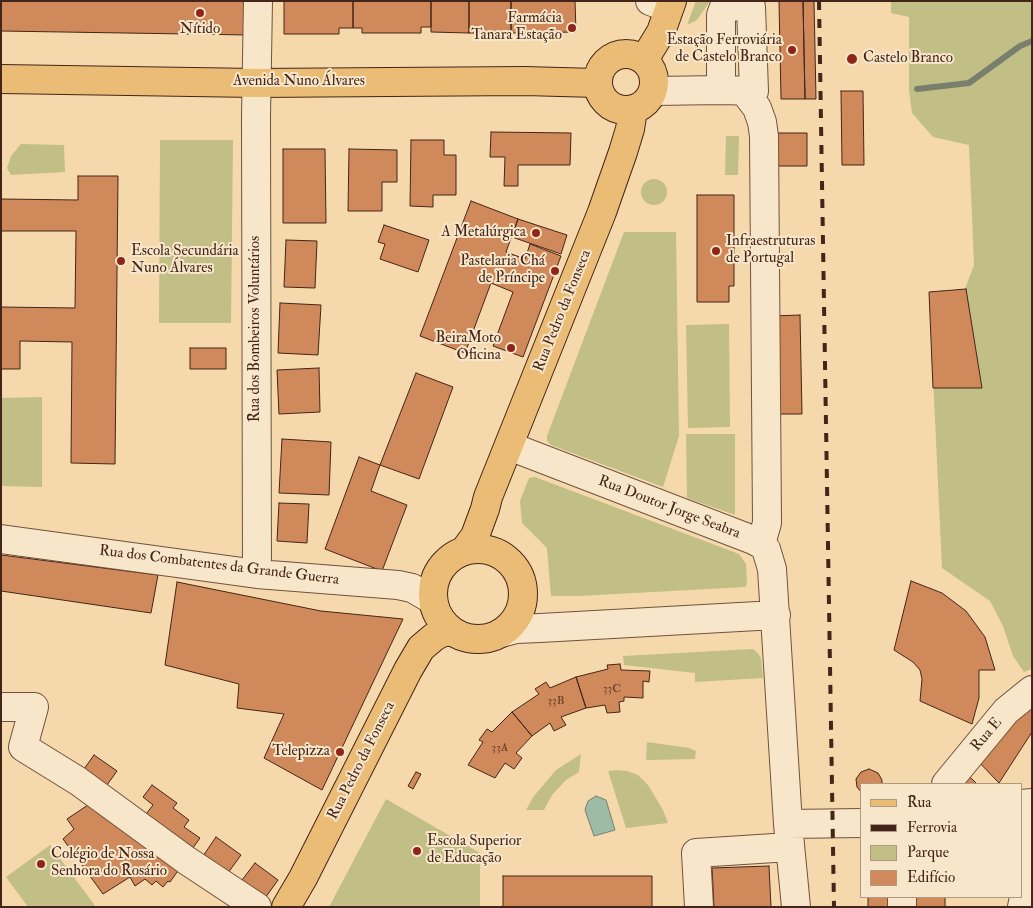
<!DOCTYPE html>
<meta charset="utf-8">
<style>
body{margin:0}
#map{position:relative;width:1033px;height:908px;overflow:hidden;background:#f5d9ad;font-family:"IM FELL Double Pica",serif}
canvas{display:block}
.frame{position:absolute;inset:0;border:2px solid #442519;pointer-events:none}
.legend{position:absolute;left:860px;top:783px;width:162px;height:115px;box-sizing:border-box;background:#f8e6ca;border:1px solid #b09983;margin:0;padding:6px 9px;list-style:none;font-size:15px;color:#442519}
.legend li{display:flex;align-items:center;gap:10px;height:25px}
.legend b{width:25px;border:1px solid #b09983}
</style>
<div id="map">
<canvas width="1033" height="908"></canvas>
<div class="frame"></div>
<ul class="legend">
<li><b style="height:6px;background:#eabc76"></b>Rua</li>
<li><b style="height:6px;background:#442519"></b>Ferrovia</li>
<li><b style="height:14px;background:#c1be86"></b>Parque</li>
<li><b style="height:14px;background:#d0895a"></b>Edifício</li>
</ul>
</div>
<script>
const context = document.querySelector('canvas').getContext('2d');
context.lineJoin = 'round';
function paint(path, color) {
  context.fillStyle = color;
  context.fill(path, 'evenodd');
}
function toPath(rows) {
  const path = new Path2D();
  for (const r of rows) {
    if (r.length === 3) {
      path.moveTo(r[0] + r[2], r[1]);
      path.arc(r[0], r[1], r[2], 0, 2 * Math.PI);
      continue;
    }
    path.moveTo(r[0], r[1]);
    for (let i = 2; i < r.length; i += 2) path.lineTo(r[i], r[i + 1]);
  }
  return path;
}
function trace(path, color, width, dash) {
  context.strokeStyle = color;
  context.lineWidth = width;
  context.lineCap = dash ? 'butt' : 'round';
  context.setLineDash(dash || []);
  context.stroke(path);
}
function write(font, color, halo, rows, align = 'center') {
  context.font = font + ' "IM FELL Double Pica",serif';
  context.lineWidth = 4;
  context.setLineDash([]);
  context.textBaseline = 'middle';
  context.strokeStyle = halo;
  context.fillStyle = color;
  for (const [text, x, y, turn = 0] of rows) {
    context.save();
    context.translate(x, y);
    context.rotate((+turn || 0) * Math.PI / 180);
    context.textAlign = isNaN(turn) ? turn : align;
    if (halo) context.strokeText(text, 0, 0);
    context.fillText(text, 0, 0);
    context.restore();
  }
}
const green = toPath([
 [696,1,710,1,697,20,687,25],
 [891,1,1032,1,1032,669,1024,672,1013,656,1003,626,990,601,942,568,929,292,965,289,974,265,969,145,933,137,912,113,909,90,909,17,891,13],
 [726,136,739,136,738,175,725,175],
 [160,140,233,140,231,323,159,323],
 [21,144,64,145,65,172,11,175,7,168,11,156],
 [654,192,13],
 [624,232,676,232,679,436,663,487,551,445,547,441,547,436],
 [729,324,730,427,688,428,686,325],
 [42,397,42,487,1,486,1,398],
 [686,434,735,434,735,515,687,498],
 [535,477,739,554,746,564,747,584,745,587,579,596,551,596,547,548,522,523,520,501,529,478],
 [753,649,758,653,761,658,763,678,695,682,695,673,624,665,623,656],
 [647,742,689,748,696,751,695,759,646,760],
 [581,754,579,772,566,780,552,795,544,810,526,810,534,796,556,770],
 [617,770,627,771,638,775,648,785,663,810,668,823,626,828,608,771],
 [386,799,480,853,480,907,329,907],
 [50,845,96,907,28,907,6,877]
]);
const water = toPath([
 [596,796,606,800,615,830,594,836,585,810,588,801,596,796]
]);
const stream = toPath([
 [917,89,969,83,1020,46,1032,41]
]);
const building = toPath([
 [1,1,249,1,248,35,1,31,1,1],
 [284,1,353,1,353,28,339,28,339,34,284,34,284,1],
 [353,1,431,1,431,27,421,27,421,33,362,33,362,28,353,28,353,1],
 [431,1,469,1,469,33,431,32,431,1],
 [469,1,511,1,511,33,469,33,469,1],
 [511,1,575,1,576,32,511,33,511,1],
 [779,1,803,1,805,99,781,99,779,1],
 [803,1,814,1,816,99,805,99,803,1],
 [841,91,863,91,864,165,842,165,841,91],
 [491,132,571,133,570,165,518,165,518,186,504,186,505,157,490,157,491,132],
 [777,133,807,133,807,166,778,166,777,133],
 [411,140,444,140,444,155,456,155,456,195,433,195,433,207,410,206,411,140],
 [283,149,325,149,326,223,283,223,283,149],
 [349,149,397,150,397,182,382,182,382,211,348,211,349,149],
 [78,176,118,176,115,464,71,463,72,342,20,341,20,369,1,369,1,307,75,308,76,231,1,231,1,199,78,200,78,176],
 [697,195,734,195,734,286,729,286,729,302,697,302,697,195],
 [471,201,518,219,506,252,525,259,530,244,561,256,523,357,493,346,513,292,491,283,465,353,420,336,471,201],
 [518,219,567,235,561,254,512,237,518,219],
 [384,225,429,240,418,272,380,259,385,244,378,242,384,225],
 [286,240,317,241,315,288,284,287,286,240],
 [966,289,982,388,933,388,929,292,966,289],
 [280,303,321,305,318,355,278,353,280,303],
 [800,315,802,414,773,414,772,316,800,315],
 [190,348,226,348,226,369,190,369,190,348],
 [319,368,320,412,279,414,277,370,319,368],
 [416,373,453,387,419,479,380,465,416,373],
 [282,439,331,442,329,495,279,493,282,439],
 [359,457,380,465,371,491,407,505,382,571,325,549,359,457],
 [279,503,309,504,307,543,277,541,279,503],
 [1,555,158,575,151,613,1,591,1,555],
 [911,581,942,593,966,611,985,637,995,670,979,670,979,698,972,724,920,701,922,679,920,670,913,662,894,650,911,581],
 [177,582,321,611,403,619,322,790,264,758,284,714,237,708,239,684,165,665,177,582],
 [620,664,621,670,650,671,649,682,643,681,643,698,624,697,624,701,619,702,620,712,607,713,605,705,586,708,576,677,608,669,607,665,620,664],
 [576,677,586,708,561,717,566,725,554,731,550,723,532,736,512,712,539,694,535,689,546,682,550,688,576,677],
 [1032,692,1032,732,999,783,976,759,1032,692],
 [512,712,532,736,516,753,522,758,514,769,505,763,495,778,468,765,483,742,479,740,487,729,492,732,512,712],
 [94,755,117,771,102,792,79,776,94,755],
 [869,769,878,773,882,780,882,784,862,784,862,793,857,787,856,779,861,772,869,769],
 [964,771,977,784,954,784,964,771],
 [416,772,421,774,413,789,408,786,416,772],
 [152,785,177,803,173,808,189,820,184,827,200,838,190,852,143,818,153,805,143,797,152,785],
 [97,799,180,868,170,882,168,881,163,887,156,881,152,885,145,879,135,886,130,877,103,894,63,839,74,829,67,819,97,799],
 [216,837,241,855,225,877,201,859,216,837],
 [255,863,278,880,263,901,239,884,255,863],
 [769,866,771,907,714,907,712,868,769,866],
 [503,876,652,876,652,907,503,907,503,876],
 [868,897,894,897,894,907,868,907,868,897],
 [910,897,945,897,945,907,910,907,910,897]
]);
const minor = toPath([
 [650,1,669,8],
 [729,6,751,7,754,91,721,90,721,15,724,7,729,6],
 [654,91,721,90],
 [744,91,757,108,762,122,764,136,767,523,761,544],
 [509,446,753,540,761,544,766,549,772,569,788,824,796,907],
 [1,539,257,574,398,585,412,588,433,600],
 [257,574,256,117,258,1],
 [501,633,516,629,540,628,776,615],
 [1,707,34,707,23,747,78,781,186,860,257,907],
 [946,784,1006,711,1032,690],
 [1022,804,1032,803],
 [788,824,862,823],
 [902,897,902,907],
 [699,907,696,853,790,847],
 [1022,907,1028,877,1032,826]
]);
const major = toPath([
 [626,82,28],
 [644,60,661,32,672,1],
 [1,79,256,83,524,81,597,83],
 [478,594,45],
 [464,551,475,536,485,509,488,497,602,212,623,152,630,129,633,110],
 [286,907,303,878,408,670,421,648,434,637,443,632,452,632]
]);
const rail = toPath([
 [819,1,834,907]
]);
const markers = [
 [200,13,5,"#8f2418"],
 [572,28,5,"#8f2418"],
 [792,50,5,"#8f2418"],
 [852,59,6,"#8f2418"],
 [536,233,5,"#8f2418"],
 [716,251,5,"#8f2418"],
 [121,261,5,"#8f2418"],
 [555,271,5,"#8f2418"],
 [511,348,5,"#8f2418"],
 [340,752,5,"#8f2418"],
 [417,851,5,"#8f2418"],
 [41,864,5,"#8f2418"]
];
const numberNames = [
 ["33C",612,689],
 ["33B",556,701],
 ["33A",500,748]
];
const poiNames = [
 ["Farmácia",562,19],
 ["Tanara Estação",562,36],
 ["Nítido",200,30,"center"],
 ["Estação Ferroviária",782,41],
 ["de Castelo Branco",782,58],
 ["Castelo Branco",863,59,"left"],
 ["A Metalúrgica",526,233],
 ["Infraestruturas",726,242,"left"],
 ["de Portugal",726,259,"left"],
 ["Escola Secundária",131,252,"left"],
 ["Nuno Álvares",131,269,"left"],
 ["Pastelaria Chá",545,262],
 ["de Príncipe",545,279],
 ["BeiraMoto",501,339],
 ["Oficina",501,356],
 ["Telepizza",330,752],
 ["Escola Superior",427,842,"left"],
 ["de Educação",427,859,"left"],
 ["Colégio de Nossa",51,855,"left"],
 ["Senhora do Rosário",51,872,"left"]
];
const streetNames = [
 ["Avenida Nuno Álvares",299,82],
 ["Rua Pedro da Fonseca",563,311,-68],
 ["Rua dos Bombeiros Voluntários",256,329,-90],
 ["Rua Doutor Jorge Seabra",669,508,21],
 ["Rua dos Combatentes da Grande Guerra",219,566,7],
 ["Rua E",987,735,-50],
 ["Rua Pedro da Fonseca",362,761,-63]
];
paint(green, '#c1be86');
paint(water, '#9dbba5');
trace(water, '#797f6d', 1);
trace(stream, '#797f6d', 6);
paint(building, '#d0895a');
trace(building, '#442519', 1);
trace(minor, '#70523e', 30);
trace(major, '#442519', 30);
trace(minor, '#f8e6ca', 28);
trace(major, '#eabc76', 28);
trace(rail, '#442519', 4, [9, 9]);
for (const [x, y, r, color] of markers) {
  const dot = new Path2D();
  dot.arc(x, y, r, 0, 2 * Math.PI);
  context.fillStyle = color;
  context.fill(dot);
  trace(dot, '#f8e6ca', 2);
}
write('12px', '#673e29', null, numberNames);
write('15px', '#442519', '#f8e6ca', poiNames, 'right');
write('15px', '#442519', '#f8e6ca', streetNames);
</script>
